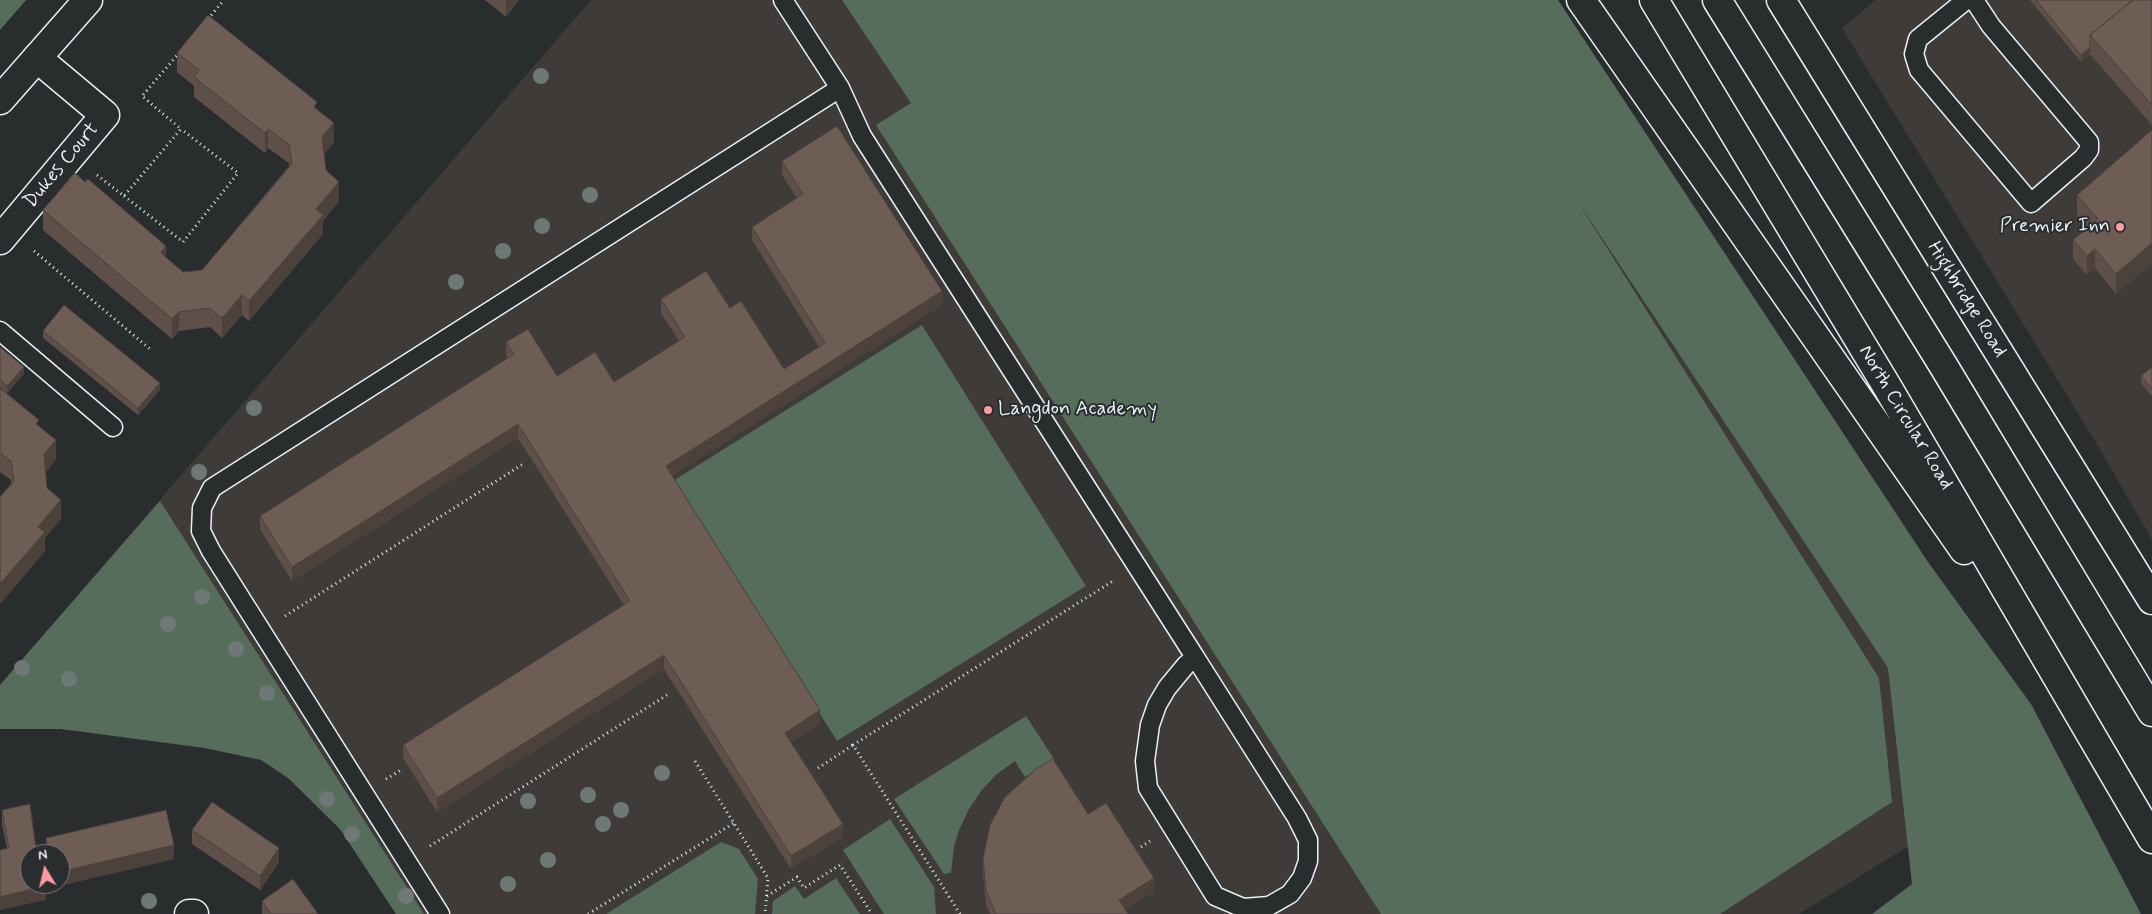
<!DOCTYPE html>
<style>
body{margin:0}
#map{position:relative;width:2152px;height:914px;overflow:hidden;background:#2a2d2e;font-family:Mynerve,sans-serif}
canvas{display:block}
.north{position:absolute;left:20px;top:844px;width:50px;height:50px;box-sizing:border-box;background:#2a2d2e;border:1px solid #767b7f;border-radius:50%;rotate:351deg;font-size:14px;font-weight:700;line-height:20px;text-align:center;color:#e8f1f8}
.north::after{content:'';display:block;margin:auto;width:18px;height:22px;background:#ff9aa2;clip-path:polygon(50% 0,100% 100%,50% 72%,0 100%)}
</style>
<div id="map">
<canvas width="2152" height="914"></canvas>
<div class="north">N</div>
</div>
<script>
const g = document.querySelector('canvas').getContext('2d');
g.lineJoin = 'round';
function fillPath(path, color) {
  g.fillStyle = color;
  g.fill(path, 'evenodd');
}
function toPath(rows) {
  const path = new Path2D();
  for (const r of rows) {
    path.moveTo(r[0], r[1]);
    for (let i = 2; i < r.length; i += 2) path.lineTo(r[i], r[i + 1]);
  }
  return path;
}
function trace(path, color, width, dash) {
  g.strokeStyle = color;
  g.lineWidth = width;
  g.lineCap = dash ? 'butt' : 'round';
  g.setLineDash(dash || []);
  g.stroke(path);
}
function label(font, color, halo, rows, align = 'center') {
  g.font = font + ' Mynerve,sans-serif';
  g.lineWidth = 4;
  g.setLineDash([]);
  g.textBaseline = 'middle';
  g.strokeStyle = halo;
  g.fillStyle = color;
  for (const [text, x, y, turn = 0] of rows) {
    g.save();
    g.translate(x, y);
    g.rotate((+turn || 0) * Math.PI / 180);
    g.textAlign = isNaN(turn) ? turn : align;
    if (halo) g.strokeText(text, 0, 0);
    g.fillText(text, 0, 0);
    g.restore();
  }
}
const built = toPath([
 [591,0,1469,0,1911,673,1928,834,1799,914,396,914,340,829,288,778,261,760,205,748,61,729,0,729,0,685],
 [1876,0,2152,0,2152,540,2098,446,1842,28]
]);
const green = toPath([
 [0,0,26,0,0,30],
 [842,0,1558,0,1928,562,2031,704,2141,914,1872,914,1912,884,1888,668,1576,199,1879,678,1892,802,1720,914,1381,914,876,125,911,103],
 [922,325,1086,586,837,741,673,481],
 [160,501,424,914,396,914,340,829,288,778,261,760,205,748,61,729,0,729,0,685],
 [1026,716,1054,759,1025,777,1015,761,997,774,981,791,969,809,959,830,954,847,951,873,944,874,894,799],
 [890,819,934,887,936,914,884,914,843,850],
 [721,842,739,849,758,879,755,914,606,914],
 [836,878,860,914,772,914,773,901,795,886,804,899]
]);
const path = toPath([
 [208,19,224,0],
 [97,175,124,196,181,129,142,96,180,52],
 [124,196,183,242,238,173,181,129],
 [34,251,150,349],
 [285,616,523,464],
 [695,761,768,878,765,914],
 [818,768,853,745],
 [386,779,401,770],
 [430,846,667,695],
 [1141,847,1150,841],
 [767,896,797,877,804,888,840,865,872,914],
 [588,914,734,823],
 [960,914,853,745,1113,581]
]);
const lane = toPath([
 [783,0,840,88,862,136,1195,657,1186,665,1167,688,1157,705,1150,725,1145,761,1148,788,1215,896,1243,908,1269,906,1290,894,1302,878,1308,861,1308,840,1297,818,1195,657],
 [1966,0,1918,39,1914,54,1919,70,2031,203,2083,158,2089,150,2089,142,1991,26,1974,0],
 [0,331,113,427],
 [440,914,211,551,201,531,202,508,212,488,840,88]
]);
const street = toPath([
 [0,240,105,115,37,58],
 [189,914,194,914]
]);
const secondary = toPath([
 [1781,0,2152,600]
]);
const primary = toPath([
 [0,100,88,0]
]);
const highway = toPath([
 [1581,0,1964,550],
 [1654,0,1888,388,2152,839],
 [1717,0,1943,365,2152,712]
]);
const trees = [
 [541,76],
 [590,195],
 [542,226],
 [503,251],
 [456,282],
 [254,408],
 [199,472],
 [202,597],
 [168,624],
 [236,649],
 [22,668],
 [69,679],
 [267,693],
 [662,773],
 [588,795],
 [327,799],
 [528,801],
 [621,810],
 [603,824],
 [352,834],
 [548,860],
 [508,884],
 [406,896],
 [149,901]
];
const wall = toPath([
 [485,0,519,0,506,17],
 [2030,0,2152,0,2152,125,2090,54,2081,62],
 [177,53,317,109,334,142,324,154,326,170,339,201,323,221,323,234,249,321,242,315,222,338,210,327,179,331,172,339,43,230,43,210,166,258,183,272,202,270,289,166,289,163,268,148,265,153,194,97,194,86,177,72],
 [2152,130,2152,263,2116,294,2095,268,2087,275,2073,259,2073,240,2088,227,2077,215,2077,195],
 [782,161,942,305,672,476,820,724,791,742,843,837,791,869,664,669,437,812,403,758,403,745,624,605,518,438,292,581,260,529,260,516,508,358,506,356,506,342,557,376,614,382,679,341,661,313,661,299,730,308,784,369,819,347,752,240,752,227,797,198,782,175],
 [43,331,160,390,138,415,43,338],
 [0,347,24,374,7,393,0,387],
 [2152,367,2152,396,2141,383,2141,376],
 [0,388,39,426,56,459,46,472,47,488,61,519,45,538,45,551,0,604,0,497,11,484,11,480,0,472],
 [2,810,35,842,46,900,7,849,2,824],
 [1088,814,1154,892,1125,909,1128,914,990,914,986,905,983,872,983,858],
 [192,830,279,862,260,890,192,844],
 [46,838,174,859,54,887,53,884,60,884,60,854,46,854],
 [262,901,318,914,262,914]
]);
const shadedWall = toPath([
 [506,0,519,0,506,17],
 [2090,47,2090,54,2081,62,2081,55],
 [334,123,334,142,322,156,322,137],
 [268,129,268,148,265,153,265,133],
 [339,182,339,201,323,221,323,234,249,321,249,301,316,209],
 [2152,243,2152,263,2116,294,2116,274],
 [166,246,166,266,161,253],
 [2095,249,2095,268,2087,275,2087,256],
 [942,291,942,305,666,480,666,466],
 [242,295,242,315,222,338,222,318],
 [179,312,179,331,172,339,172,319],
 [24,367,24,374,7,393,7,386],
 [160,383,160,390,138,415,138,408],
 [518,424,518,438,292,581,292,567],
 [56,440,56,459,44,474,44,454],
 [61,500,61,519,45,538,45,551,0,604,0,584,38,527],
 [664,655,664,669,437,812,437,798],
 [820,710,820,724,785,746,785,733],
 [843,824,843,837,791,869,791,856],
 [174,845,174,859,54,887,54,884,60,884,60,872],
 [279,848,279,862,260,890,260,876],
 [1154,878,1154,892,1119,913,1119,900],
 [46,886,46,900,0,910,0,897]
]);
const building = toPath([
 [2036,0,2133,0,2090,35,2090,47,2081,55,2036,0],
 [2133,0,2152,0,2152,105,2090,35,2133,0],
 [208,15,317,102,314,107,334,123,322,137,326,170,339,182,316,209,323,215,249,301,242,295,222,318,210,308,179,312,172,319,43,210,75,173,85,182,88,179,166,246,161,253,183,272,202,270,292,164,289,144,268,129,265,133,194,77,199,70,177,53,208,15],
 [837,126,942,291,666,466,820,710,785,733,843,824,791,856,664,655,437,798,403,745,630,601,518,424,292,567,260,516,514,354,506,342,528,329,557,376,595,352,614,382,685,337,661,299,706,271,730,308,741,301,784,369,825,343,752,227,803,194,782,161,837,126],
 [2152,130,2152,243,2116,274,2095,249,2087,256,2073,240,2098,219,2077,195,2152,130],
 [64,305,160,383,138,408,43,331,64,305],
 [0,347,24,367,7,386,0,380,0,347],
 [2152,367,2152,389,2141,376,2152,367],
 [0,388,39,420,36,424,56,440,44,454,47,488,61,500,38,527,45,532,0,584,0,497,14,481,11,461,0,453,0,388],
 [1053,759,1088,814,1106,803,1154,878,1119,900,1128,914,996,914,986,891,983,858,990,825,1005,797,1036,769,1053,759],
 [212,802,279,848,260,876,192,830,212,802],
 [30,804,35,842,38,854,30,854,30,884,45,884,46,886,0,897,0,850,9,848,2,810,30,804],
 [166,810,174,845,60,872,60,854,49,854,46,838,166,810],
 [293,879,318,914,271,914,262,901,293,879]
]);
const markers = [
 [2120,227,5,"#ff9aa2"],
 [988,410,5,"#ff9aa2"]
];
const streetNames = [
 ["Dukes Court",62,166,-50],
 ["Highbridge Road",1966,300,58],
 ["North Circular Road",1905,418,59]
];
const poiNames = [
 ["Premier Inn",2110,227],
 ["Langdon Academy",998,410,"left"]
];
fillPath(built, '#3e3b39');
fillPath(green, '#556d5a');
trace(lane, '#e8f1f8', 21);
trace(street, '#e8f1f8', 31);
trace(secondary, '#e8f1f8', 31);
trace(primary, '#e8f1f8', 31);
trace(highway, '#e8f1f8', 31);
trace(path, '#e8f1f8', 3, [1, 4]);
trace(lane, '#2a2d2e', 18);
trace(street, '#2a2d2e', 28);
trace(secondary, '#2a2d2e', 28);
trace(primary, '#2a2d2e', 28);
trace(highway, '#2a2d2e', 28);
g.fillStyle = '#6e7876';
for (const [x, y] of trees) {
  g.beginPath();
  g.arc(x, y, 8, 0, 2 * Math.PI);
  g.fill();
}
fillPath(wall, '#5e5048');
fillPath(shadedWall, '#4c413b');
fillPath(building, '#6d5d54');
trace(building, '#4c413b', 1);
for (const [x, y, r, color] of markers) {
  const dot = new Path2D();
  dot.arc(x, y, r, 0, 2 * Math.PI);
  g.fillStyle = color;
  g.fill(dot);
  trace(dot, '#2a2d2e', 2);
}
label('20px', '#e8f1f8', '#2a2d2e', streetNames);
label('20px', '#e8f1f8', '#2a2d2e', poiNames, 'right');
</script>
